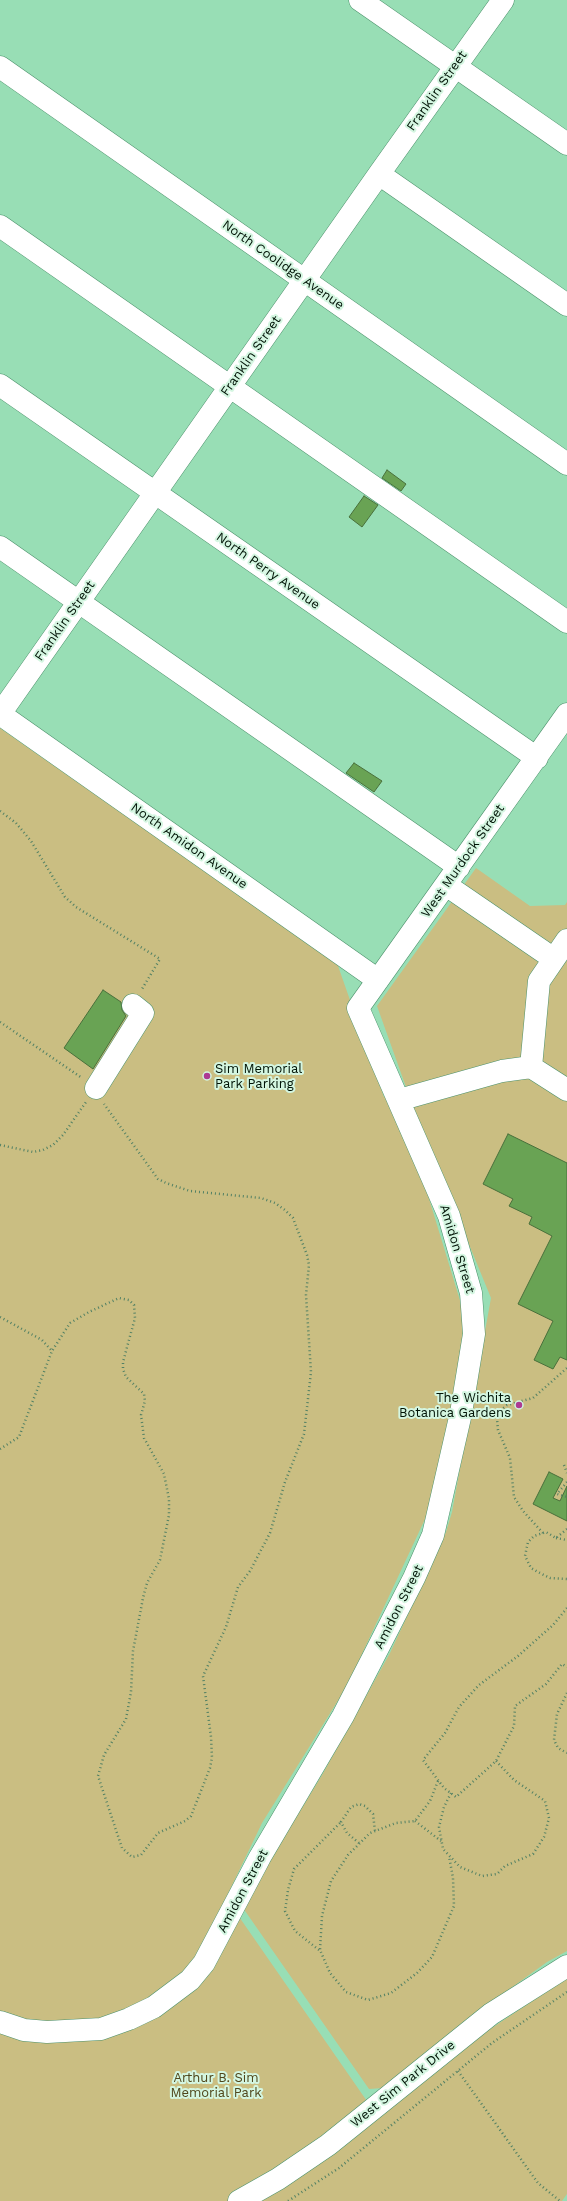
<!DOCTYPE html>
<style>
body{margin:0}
canvas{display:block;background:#98deb5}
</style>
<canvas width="567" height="2201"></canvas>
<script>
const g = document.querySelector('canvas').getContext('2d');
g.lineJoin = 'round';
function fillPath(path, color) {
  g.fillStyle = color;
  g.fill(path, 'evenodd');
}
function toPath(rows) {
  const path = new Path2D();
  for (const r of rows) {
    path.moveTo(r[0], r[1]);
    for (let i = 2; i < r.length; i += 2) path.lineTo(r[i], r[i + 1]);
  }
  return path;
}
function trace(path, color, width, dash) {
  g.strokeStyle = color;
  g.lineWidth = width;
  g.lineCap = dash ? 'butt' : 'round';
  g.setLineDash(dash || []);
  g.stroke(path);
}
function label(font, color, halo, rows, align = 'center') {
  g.font = font + ' "Work Sans",sans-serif';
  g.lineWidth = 4;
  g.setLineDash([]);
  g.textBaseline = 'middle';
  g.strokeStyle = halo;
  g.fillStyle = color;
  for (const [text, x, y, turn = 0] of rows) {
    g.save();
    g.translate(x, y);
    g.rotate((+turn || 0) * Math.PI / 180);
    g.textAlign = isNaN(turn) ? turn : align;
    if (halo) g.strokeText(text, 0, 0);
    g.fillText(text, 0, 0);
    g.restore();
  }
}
const green = toPath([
 [0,728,337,963,384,1097,399,1100,465,1317,449,1431,426,1517,347,1686,262,1823,226,1898,378,2117,454,2053,567,1978,567,2194,562,2201,0,2201],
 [476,868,530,906,565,905,567,902,567,1951,547,1962,471,2017,383,2088,369,2089,243,1908,259,1878,322,1775,390,1653,446,1532,452,1512,491,1298,416,1115,377,1006]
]);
const building = toPath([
 [387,470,406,484,401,491,382,478,387,470],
 [364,496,378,505,362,527,349,517,364,496],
 [354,763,382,781,374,792,346,773,354,763],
 [103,990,121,1002,122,1010,126,1016,93,1069,64,1048,103,990],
 [508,1134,567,1163,567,1360,560,1357,553,1369,534,1360,553,1321,518,1304,552,1236,529,1224,532,1217,509,1206,513,1199,483,1184,508,1134],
 [549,1472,563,1479,553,1498,560,1501,567,1486,567,1521,533,1504,549,1472]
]);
const path = toPath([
 [0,811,16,823,31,841,65,897,76,907,160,959,142,989],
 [0,1022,82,1078],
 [0,1145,33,1152,43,1150,53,1145,63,1135,86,1102],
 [0,1317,42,1340,52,1351,70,1323,89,1312,119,1298,129,1300,134,1305,135,1318,123,1362,123,1369,126,1377,144,1394,145,1401,141,1415,144,1438,164,1474,169,1499,169,1515,160,1560,147,1583,143,1598,133,1651,131,1692,126,1719,104,1755,98,1776,122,1848,132,1857,141,1855,158,1833,185,1821,191,1816,210,1768,212,1758,211,1737,203,1676,226,1627,238,1587,250,1571,270,1533,285,1482,304,1434,311,1372,306,1295,309,1265,307,1255,293,1218,285,1210,275,1203,261,1198,190,1191,166,1183,158,1179,104,1104],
 [0,1449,19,1437,52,1351],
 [564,1465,567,1473],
 [567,1482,557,1494,567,1497],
 [567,1529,556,1538,546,1532,534,1536,528,1542,525,1556,531,1568,538,1572,550,1578,567,1579],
 [543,1533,523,1511,514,1497,510,1458,498,1430,497,1419,500,1411,507,1405,533,1398,567,1368],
 [556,1538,567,1540],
 [567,1608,553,1625,518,1656,479,1685,459,1707,445,1733,423,1760,444,1788,456,1797,496,1761,514,1726,515,1706,546,1684,562,1664,567,1667],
 [567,1693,557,1714,554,1740,558,1748,567,1753],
 [438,1781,430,1801,415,1821,396,1823,370,1833,348,1855,331,1881,322,1916,320,1950,330,1973,346,1992,368,2000,391,1993,417,1973,432,1957,454,1906,453,1878,449,1856],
 [451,1793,444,1807,439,1827,443,1849,460,1867,482,1876,497,1874,505,1866,533,1854,544,1837,549,1818,545,1801,514,1780,496,1761],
 [415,1821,441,1841],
 [359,1843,347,1833,341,1822,351,1807,359,1804,365,1806,373,1814,375,1831],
 [319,1950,295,1931,285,1911,288,1890,294,1869,341,1822],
 [458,2071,538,2183,560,2201],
 [288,2201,339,2168,492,2043,567,1992]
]);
const minor = toPath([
 [360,0,567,144],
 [0,67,567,464],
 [379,174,567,305],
 [0,226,567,622],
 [0,385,537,758],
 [0,547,459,867],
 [446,885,554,959],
 [378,980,0,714,379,174,503,0],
 [531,1067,539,981,567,940],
 [96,1088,143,1013,133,1005],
 [399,1100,502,1071,531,1067,567,1090],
 [0,2022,24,2030,47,2032,101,2029,129,2019,154,2007,190,1980,204,1963,260,1857,343,1716,414,1578,433,1535,461,1413,474,1334,471,1293,449,1216,358,1008,567,714],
 [239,2201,278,2179,328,2145,491,2014,567,1966]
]);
const markers = [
 [207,1076,4,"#ad3a93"],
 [519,1405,4,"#ad3a93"]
];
const streetNames = [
 ["Franklin Street",437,91,-55],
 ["North Coolidge Avenue",283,265,35],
 ["Franklin Street",251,356,-55],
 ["North Perry Avenue",268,571,35],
 ["Franklin Street",65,621,-55],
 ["North Amidon Avenue",189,846,35],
 ["West Murdock Street",463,861,-55],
 ["Amidon Street",457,1249,73],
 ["Amidon Street",399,1607,-63],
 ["Amidon Street",243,1891,-62],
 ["West Sim Park Drive",403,2084,-39]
];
const poiNames = [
 ["Sim Memorial",215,1069],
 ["Park Parking",215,1084],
 ["The Wichita",511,1398,"right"],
 ["Botanica Gardens",511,1413,"right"]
];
const parkNames = [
 ["Arthur B. Sim",216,2078],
 ["Memorial Park",216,2093]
];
fillPath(green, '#cabe82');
fillPath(building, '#69a354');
trace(building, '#49703b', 1);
trace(minor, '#4c916b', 23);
trace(path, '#528064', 2.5, [1, 3]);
trace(minor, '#fff', 22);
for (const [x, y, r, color] of markers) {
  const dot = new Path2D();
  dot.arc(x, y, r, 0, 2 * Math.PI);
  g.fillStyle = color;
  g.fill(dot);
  trace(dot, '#d4f6e1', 1.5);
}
label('13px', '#001306', '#d4f6e1', streetNames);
label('13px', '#001306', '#d4f6e1', poiNames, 'left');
label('13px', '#4f461b', '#d4f6e1', parkNames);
</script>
